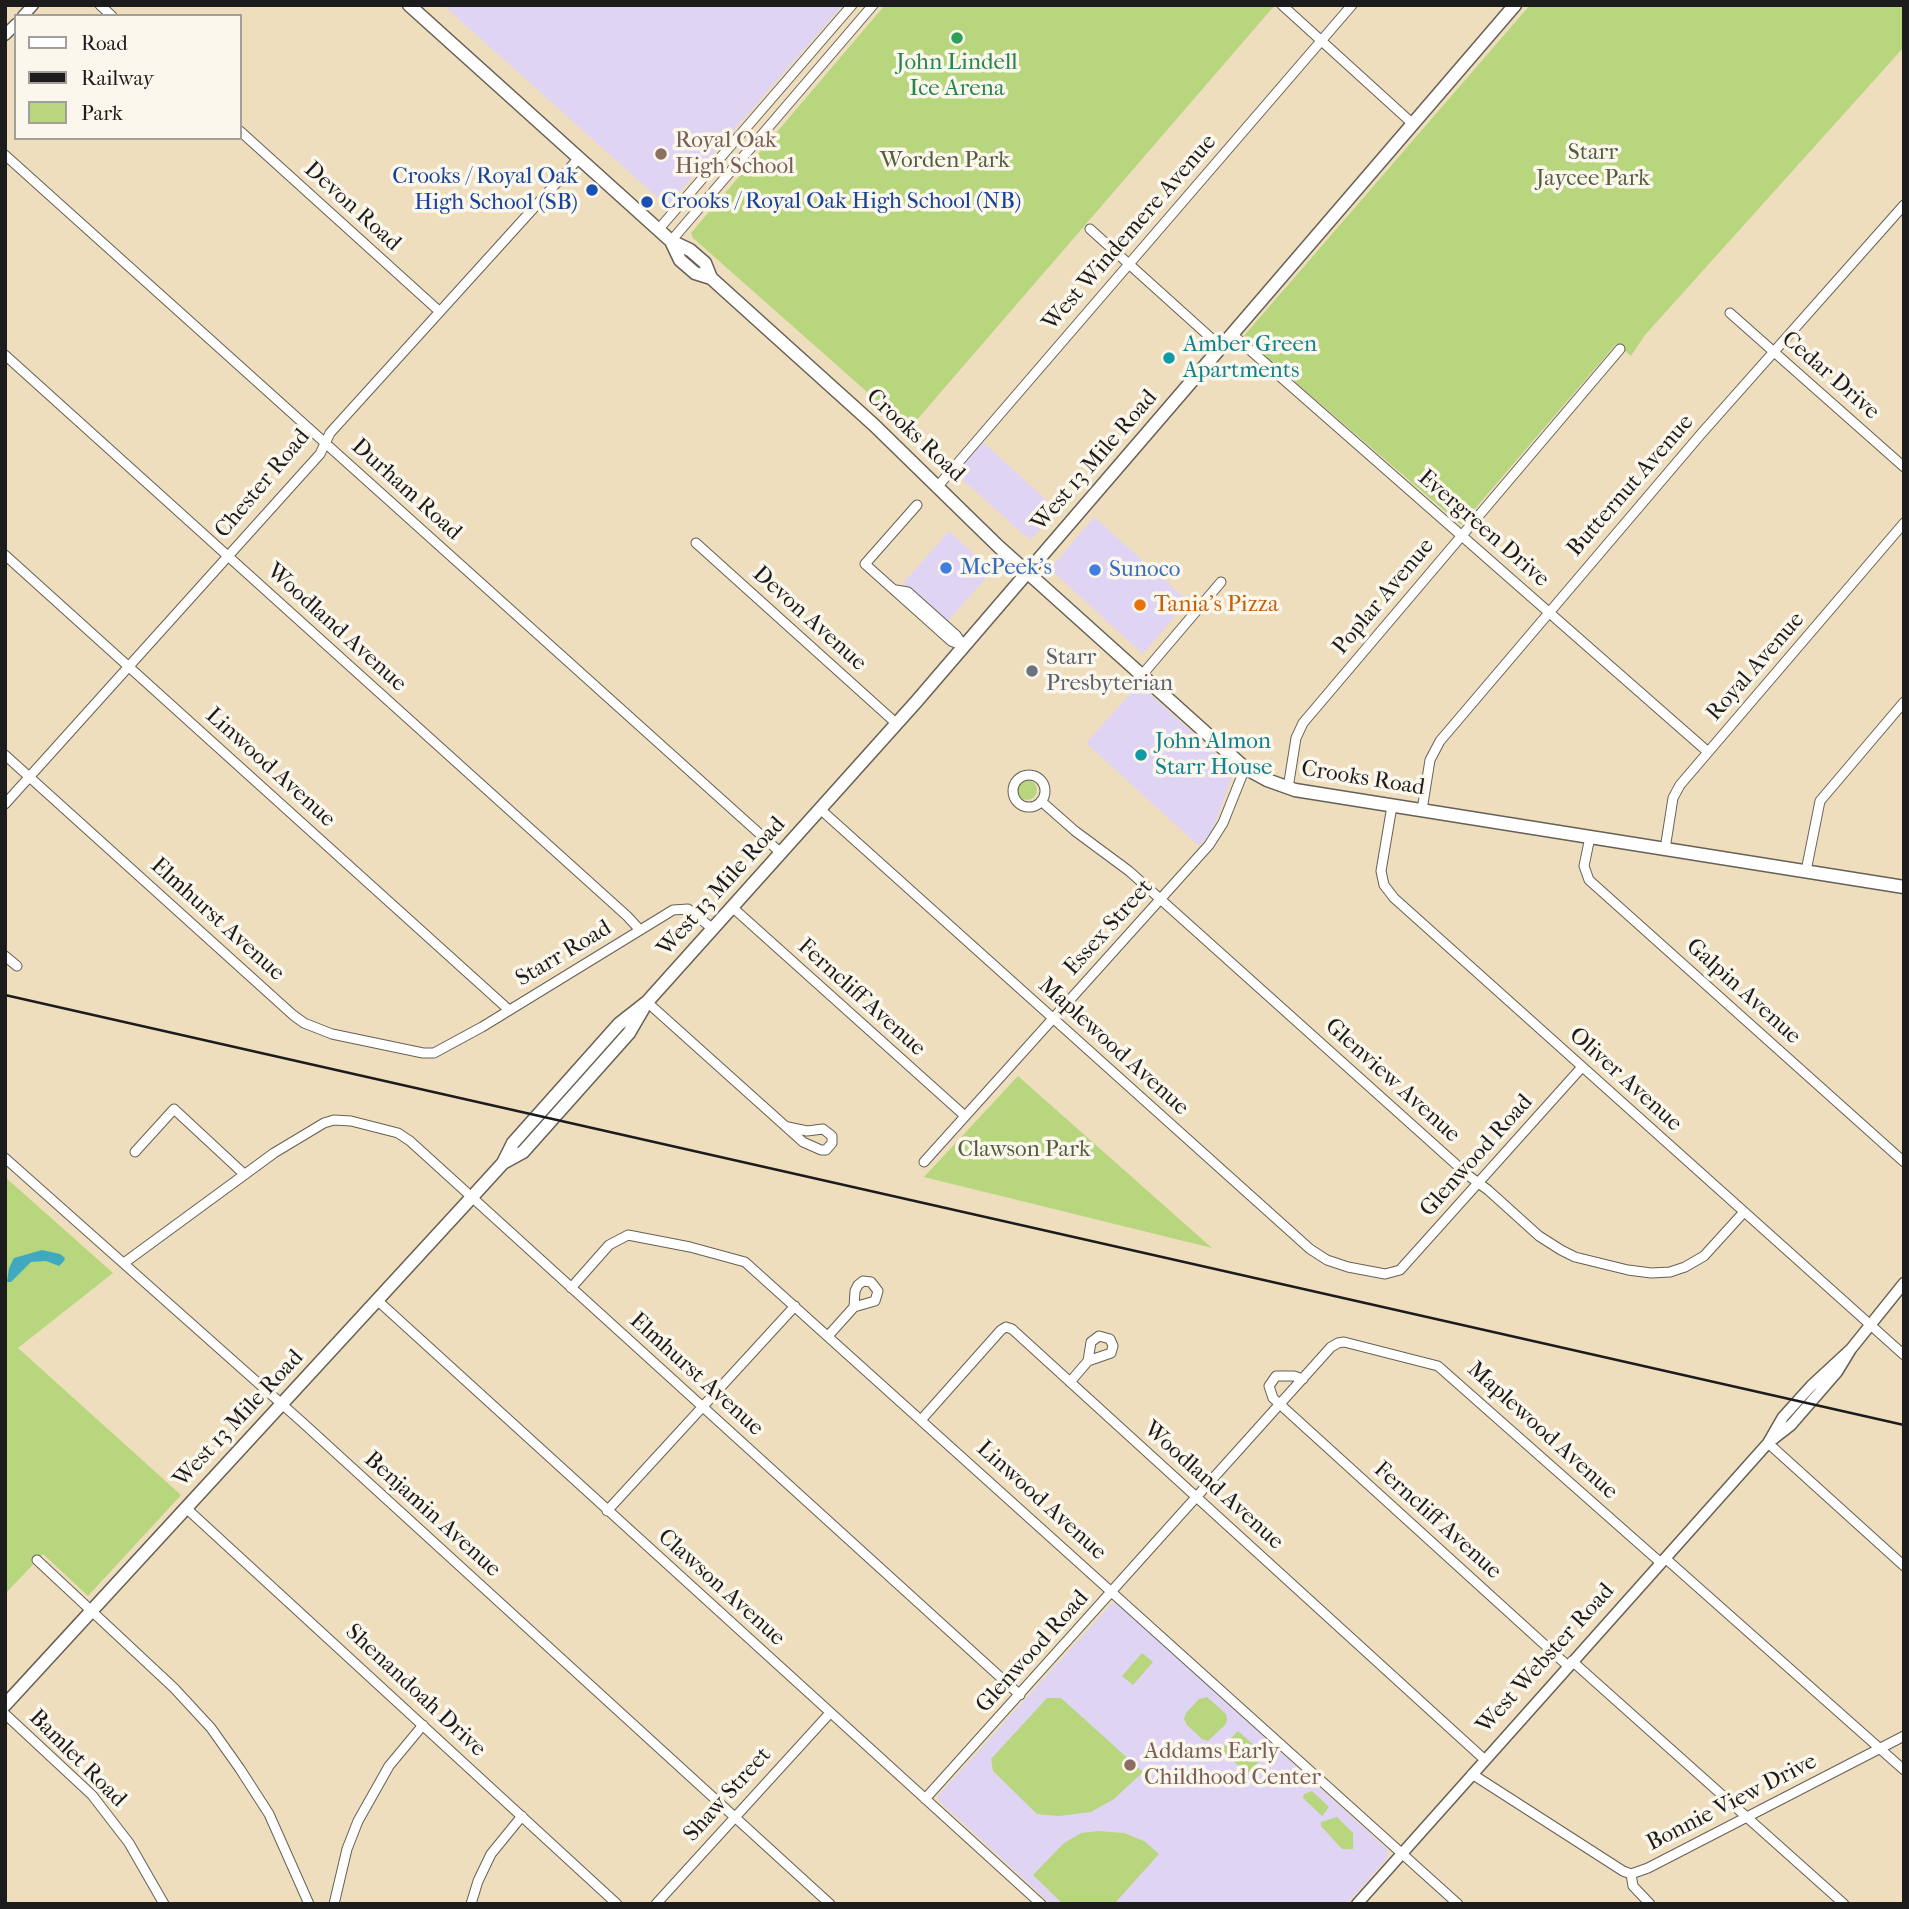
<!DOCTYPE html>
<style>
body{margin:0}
#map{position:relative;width:1909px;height:1909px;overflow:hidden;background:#eedebe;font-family:"IM FELL French Canon",serif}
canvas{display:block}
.frame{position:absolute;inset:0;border:7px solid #1c1c1c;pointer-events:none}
.legend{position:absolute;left:14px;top:14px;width:228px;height:126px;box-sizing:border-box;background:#fbf7ec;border:2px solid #a29f99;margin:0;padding:9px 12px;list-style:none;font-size:21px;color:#1c1c1c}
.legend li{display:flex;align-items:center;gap:14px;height:35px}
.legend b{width:35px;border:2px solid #a29f99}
</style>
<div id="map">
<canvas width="1909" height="1909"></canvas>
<div class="frame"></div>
<ul class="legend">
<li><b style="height:9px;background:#fff"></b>Road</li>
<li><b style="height:9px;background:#1c1c1c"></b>Railway</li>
<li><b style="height:19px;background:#b8d67d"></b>Park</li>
</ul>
</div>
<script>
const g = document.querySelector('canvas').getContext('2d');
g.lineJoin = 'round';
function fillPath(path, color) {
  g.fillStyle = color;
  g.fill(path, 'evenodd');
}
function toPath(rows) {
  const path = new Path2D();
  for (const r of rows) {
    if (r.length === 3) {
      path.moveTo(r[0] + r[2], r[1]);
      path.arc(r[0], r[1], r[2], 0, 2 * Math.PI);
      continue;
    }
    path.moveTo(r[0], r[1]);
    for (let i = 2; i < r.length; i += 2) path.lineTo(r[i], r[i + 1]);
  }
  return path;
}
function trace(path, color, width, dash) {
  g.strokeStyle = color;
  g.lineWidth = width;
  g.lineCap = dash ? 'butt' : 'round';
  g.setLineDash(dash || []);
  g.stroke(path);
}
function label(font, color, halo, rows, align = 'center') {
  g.font = font + ' "IM FELL French Canon",serif';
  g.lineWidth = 7;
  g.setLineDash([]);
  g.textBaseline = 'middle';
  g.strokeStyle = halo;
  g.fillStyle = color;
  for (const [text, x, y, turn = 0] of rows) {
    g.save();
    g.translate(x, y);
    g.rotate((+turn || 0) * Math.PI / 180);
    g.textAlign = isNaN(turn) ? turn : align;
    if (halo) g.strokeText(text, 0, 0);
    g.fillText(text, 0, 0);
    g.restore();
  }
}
const built = toPath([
 [443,5,843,5,667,206],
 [983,442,1057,510,1030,540,956,474],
 [1094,517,1188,601,1143,654,1050,569],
 [949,531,992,571,947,622,903,583],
 [1139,684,1234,771,1212,831,1199,846,1086,743],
 [1112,1603,1119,1605,1387,1849,1388,1857,1347,1904,1051,1904,938,1800,938,1796]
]);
const green = toPath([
 [885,5,1275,5,909,429,693,238,691,233],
 [1530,5,1904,5,1904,47,1645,335,1631,356,1616,344,1461,525,1243,337],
 [1027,790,10],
 [1018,1076,1212,1248,924,1177],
 [5,1177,113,1273,18,1348,181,1495,88,1596,43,1554,5,1594],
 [1142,1653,1153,1662,1133,1685,1122,1676],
 [1207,1697,1226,1714,1227,1719,1226,1724,1208,1741,1202,1739,1187,1725,1184,1719,1186,1713,1199,1699],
 [1047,1698,1061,1698,1143,1772,1114,1799,1091,1812,1059,1816,1037,1814,993,1771,991,1759],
 [1238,1731,1265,1755,1247,1774,1221,1749],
 [1312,1791,1329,1807,1322,1816,1303,1798,1304,1794],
 [1337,1817,1353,1833,1353,1849,1342,1849,1321,1826,1321,1822],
 [1098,1831,1124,1833,1144,1841,1159,1854,1114,1904,1063,1904,1033,1875,1064,1843,1081,1833]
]);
const water = toPath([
 [42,1250,60,1254,65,1258,64,1261,59,1266,46,1261,31,1262,11,1282,7,1282,9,1268,14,1258]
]);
const minor = toPath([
 [100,5,112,16],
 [1282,5,1413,124],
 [240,131,439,311],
 [5,155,781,853],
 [1090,229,1221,347],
 [658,230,852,5],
 [671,241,873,5],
 [1730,313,1904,467],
 [1233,335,1708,752],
 [5,355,627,916,640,930],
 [938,486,1352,5],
 [917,505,865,564,951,641,964,646],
 [696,543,897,724],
 [5,555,509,1010],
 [896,590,908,592,956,635,963,645],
 [1142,675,1221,582],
 [5,755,293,1015,304,1023,332,1034,423,1053,434,1053,482,1027,673,910,688,909,713,929],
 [1029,791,16],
 [1288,788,1296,738,1303,723,1620,349],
 [1041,801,1075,831,1129,871,1469,1176,1488,1190,1539,1236,1561,1250,1575,1257,1628,1270,1651,1273,1670,1272,1685,1267,1704,1256,1744,1212],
 [5,804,320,454,330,433,579,158],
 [1392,806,1381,871,1384,885,1394,898,1904,1355],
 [820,809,1310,1249,1327,1260,1348,1267,1385,1274,1400,1270,1582,1067],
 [1422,810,1430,760,1440,741,1701,434,1904,205],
 [1590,837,1584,866,1589,880,1904,1162],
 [1665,849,1673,798,1680,785,1904,523],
 [1806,871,1820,801,1904,702],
 [732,907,965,1116],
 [5,956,17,966],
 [647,1002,803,1142,821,1150,826,1150,832,1143,832,1136,823,1129,807,1131,788,1127],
 [135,1152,174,1109,244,1174],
 [5,1158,302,1422,830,1904],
 [924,1162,1209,845,1223,823,1245,768],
 [124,1263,274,1153,324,1123,334,1120,351,1121,398,1133,410,1141,1020,1695],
 [571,1288,609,1245,628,1235,690,1247,745,1262,1458,1904],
 [377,1300,1041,1904],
 [828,1336,854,1307,875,1301,878,1291,871,1282,863,1281,858,1285,855,1291,854,1307],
 [1303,1379,1294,1376,1276,1376,1269,1386,1273,1398,1568,1666],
 [1070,1382,1088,1361,1111,1353,1113,1346,1110,1339,1099,1336,1091,1342,1088,1361],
 [921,1420,1001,1330,1006,1327,1012,1329,1485,1760],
 [1768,1443,1904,1566],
 [186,1508,617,1904],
 [607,1511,795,1306],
 [1665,1558,1904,1770],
 [37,1560,174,1688,211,1728,240,1769,269,1814,309,1904],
 [1572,1661,1844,1904],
 [5,1714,92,1795,129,1843,164,1904],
 [1472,1774,1623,1871,1631,1874,1648,1868,1904,1736],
 [925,1799,1331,1347,1338,1343,1344,1342,1438,1366,1661,1563],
 [1631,1874,1633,1886,1650,1904],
 [334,1904,347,1849,358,1821,389,1766,423,1725],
 [471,1904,478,1881,491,1854,522,1816],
 [656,1904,830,1713]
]);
const tertiary = toPath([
 [23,16,33,5],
 [5,35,16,24],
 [1773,1439,1791,1425,1837,1372,1851,1349,1904,1283],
 [1357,1904,1768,1443,1783,1417,1811,1386,1851,1349]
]);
const secondary = toPath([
 [409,5,671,241,690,250,705,263,711,278,874,425,998,546,1245,768,1267,780,1295,790,1904,887],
 [671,241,680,260,695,273,711,278],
 [503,1163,513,1143,619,1024,647,1002,916,702,1515,5],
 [5,1705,472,1197,503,1163,523,1152,629,1033,643,1009]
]);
const rail = toPath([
 [5,995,1904,1425]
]);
const markers = [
 [957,38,7,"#2e9e5b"],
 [661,154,7,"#8d6e63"],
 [592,190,7,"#1a4fb4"],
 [647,202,7,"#1a4fb4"],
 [1169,358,7,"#0f9aa8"],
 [946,568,7,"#3f7fe0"],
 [1095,570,7,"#3f7fe0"],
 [1140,605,7,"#e8710a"],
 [1032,671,7,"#6b7280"],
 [1141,755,7,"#0f9aa8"],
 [1130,1765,7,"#8d6e63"]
];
const leisureNames = [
 ["John Lindell",957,63],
 ["Ice Arena",957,89]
];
const educationNames = [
 ["Royal Oak",675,141],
 ["High School",675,167],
 ["Addams Early",1144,1752],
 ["Childhood Center",1144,1778]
];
const parkNames = [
 ["Starr",1593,153],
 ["Jaycee Park",1593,179],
 ["Worden Park",945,161],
 ["Clawson Park",1024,1150]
];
const transitNames = [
 ["Crooks / Royal Oak",578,177],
 ["High School (SB)",578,203],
 ["Crooks / Royal Oak High School (NB)",661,202,"left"]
];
const streetNames = [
 ["Devon Road",352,207,42],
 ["West Windemere Avenue",1130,233,-49],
 ["Cedar Drive",1830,376,41],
 ["Crooks Road",915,436,43],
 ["West 13 Mile Road",1095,461,-49],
 ["Chester Road",263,484,-50],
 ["Butternut Avenue",1631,486,-49],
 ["Durham Road",406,490,42],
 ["Evergreen Drive",1483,529,41],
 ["Poplar Avenue",1384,597,-50],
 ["Devon Avenue",809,619,42],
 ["Woodland Avenue",336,628,42],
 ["Royal Avenue",1756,667,-49],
 ["Linwood Avenue",270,768,42],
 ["Crooks Road",1363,779,9],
 ["West 13 Mile Road",722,887,-48],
 ["Elmhurst Avenue",217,920,42],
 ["Essex Street",1109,928,-48],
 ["Starr Road",564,954,-31],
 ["Galpin Avenue",1743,992,42],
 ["Ferncliff Avenue",861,998,42],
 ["Maplewood Avenue",1113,1047,42],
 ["Oliver Avenue",1625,1080,42],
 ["Glenview Avenue",1392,1081,42],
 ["Glenwood Road",1477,1156,-48],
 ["Elmhurst Avenue",696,1375,42],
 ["West 13 Mile Road",239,1419,-47],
 ["Maplewood Avenue",1542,1431,42],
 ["Woodland Avenue",1213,1486,42],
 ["Linwood Avenue",1041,1501,42],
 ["Benjamin Avenue",432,1515,42],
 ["Ferncliff Avenue",1437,1521,42],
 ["Clawson Avenue",721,1588,42],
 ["Glenwood Road",1033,1652,-48],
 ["West Webster Road",1546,1659,-48],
 ["Shenandoah Drive",415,1691,43],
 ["Bamlet Road",77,1759,45],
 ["Shaw Street",728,1795,-48],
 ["Bonnie View Drive",1732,1803,-27]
];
const cultureNames = [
 ["Amber Green",1183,345],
 ["Apartments",1183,371],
 ["John Almon",1155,742],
 ["Starr House",1155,768]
];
const shopNames = [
 ["McPeek's",960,568],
 ["Sunoco",1109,570]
];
const foodNames = [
 ["Tania's Pizza",1154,605]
];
const worshipNames = [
 ["Starr",1046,658],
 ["Presbyterian",1046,684]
];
fillPath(built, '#e0d4f4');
fillPath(green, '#b8d67d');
fillPath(water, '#40a9bf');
trace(minor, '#666055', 11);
trace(tertiary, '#666055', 13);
trace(secondary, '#666055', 15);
trace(minor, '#fff', 9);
trace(tertiary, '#fff', 10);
trace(secondary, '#fff', 12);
trace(rail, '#1c1c1c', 2.5);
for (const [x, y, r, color] of markers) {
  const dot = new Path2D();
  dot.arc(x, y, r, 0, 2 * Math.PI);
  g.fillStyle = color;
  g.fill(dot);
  trace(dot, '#fbf7ec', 2.5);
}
label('23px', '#27864d', '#fbf7ec', leisureNames);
label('23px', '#785e54', '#fbf7ec', educationNames, 'left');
label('23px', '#535d3e', '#fbf7ec', parkNames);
label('23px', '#164399', '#fbf7ec', transitNames, 'right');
label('23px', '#1c1c1c', '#fbf7ec', streetNames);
label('23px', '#0d838f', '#fbf7ec', cultureNames, 'left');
label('23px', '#366cbe', '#fbf7ec', shopNames, 'left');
label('23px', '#c56008', '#fbf7ec', foodNames, 'left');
label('23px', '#5b616d', '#fbf7ec', worshipNames, 'left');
</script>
